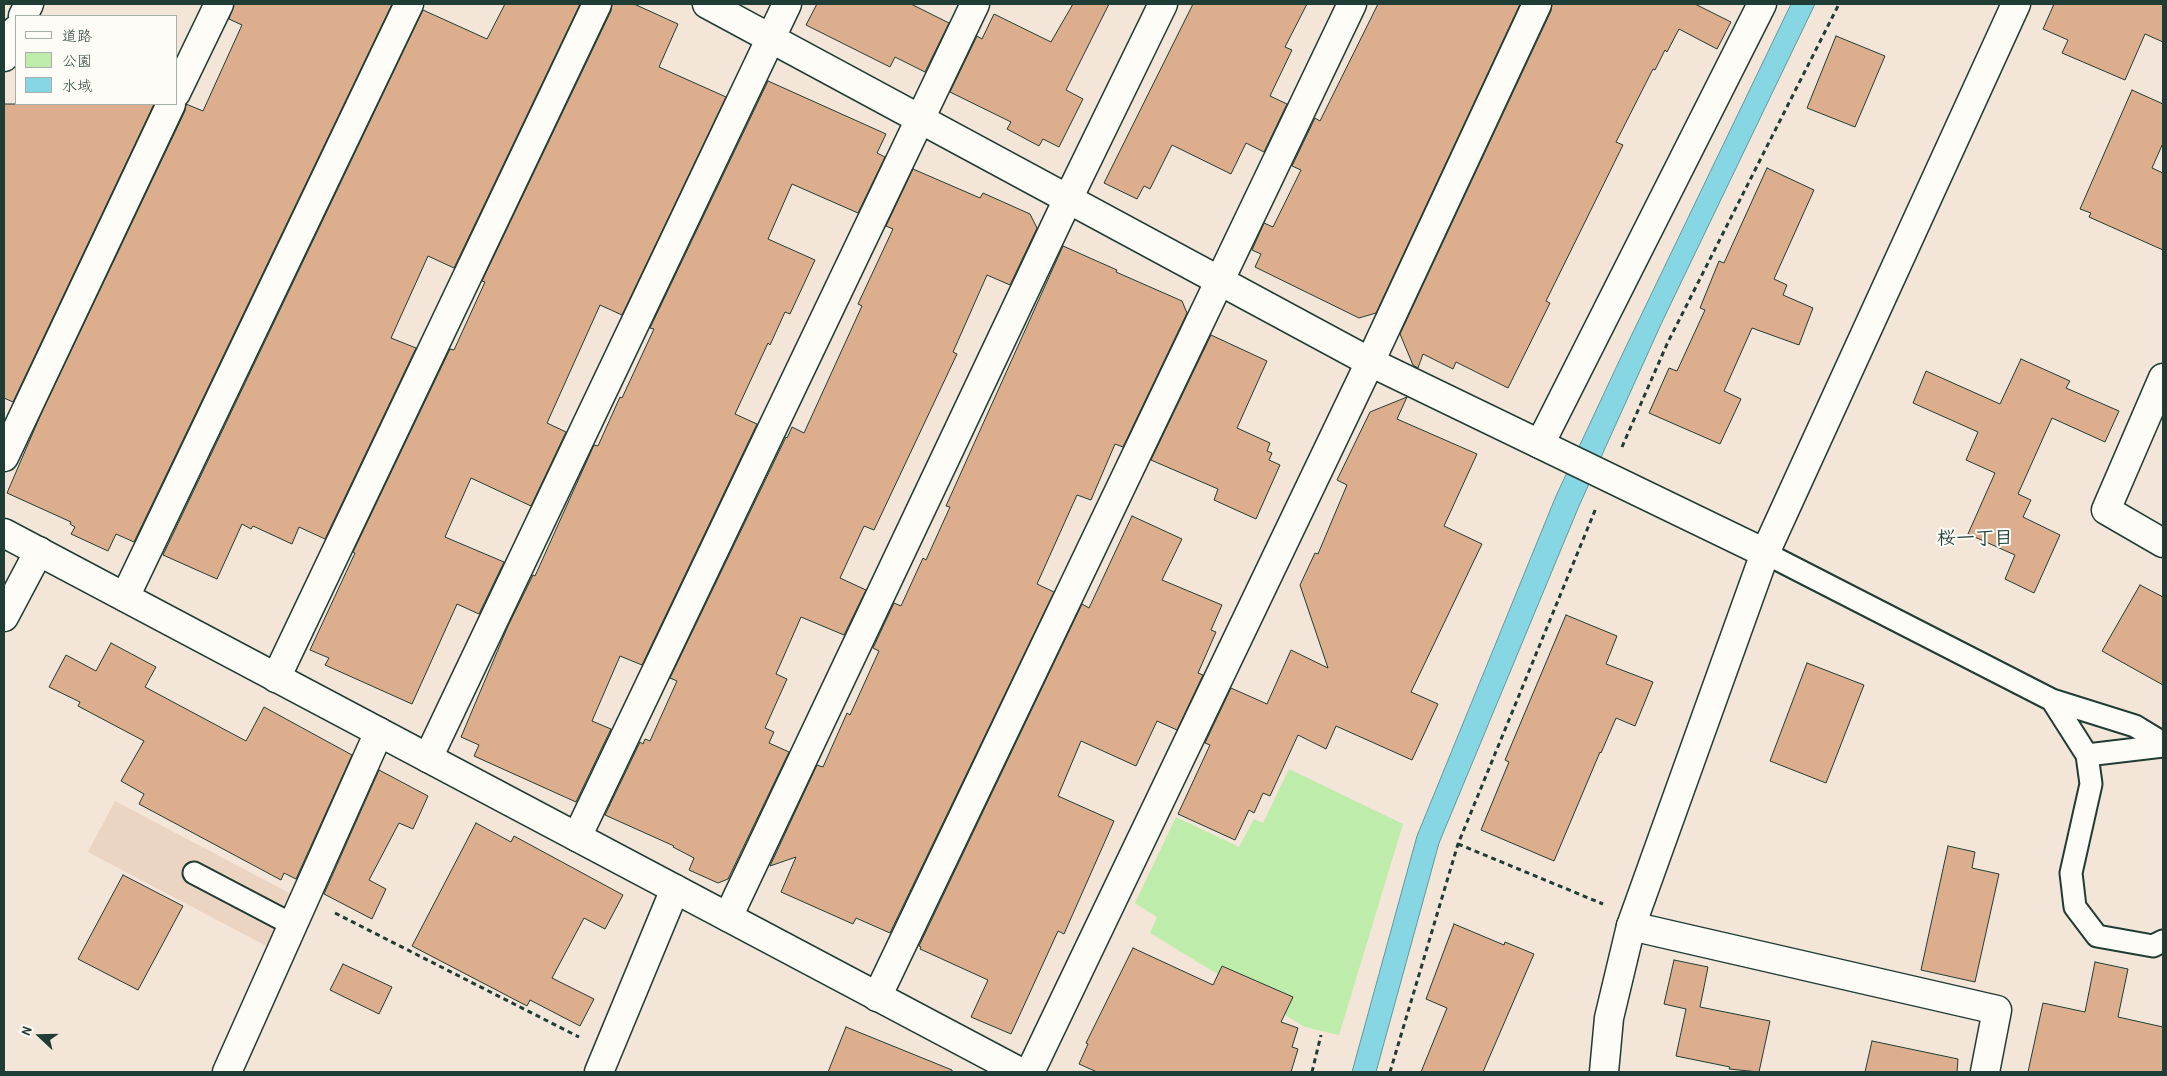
<!DOCTYPE html>
<meta charset="utf-8">
<style>
body{margin:0}
#map{position:relative;width:2167px;height:1076px;overflow:hidden;background:#f3e5d8;font-family:"Patrick Hand","Klee One",sans-serif}
canvas{display:block}
.frame{position:absolute;inset:0;border:5px solid #1f3d34;pointer-events:none}
.legend{position:absolute;left:15px;top:15px;width:162px;height:90px;box-sizing:border-box;background:#fdfcf7;border:1px solid #a4b0a9;margin:0;padding:6px 9px;list-style:none;font-size:15px;color:#1f3d34}
.legend li{display:flex;align-items:center;gap:10px;height:25px}
.legend b{width:25px;border:1px solid #a4b0a9}
.north{position:absolute;left:15px;top:1011px;width:50px;height:50px;-webkit-text-stroke:4px #fdfcf7;paint-order:stroke;rotate:291deg;font-size:14px;font-weight:700;line-height:20px;text-align:center;color:#1f3d34}
.north::after{content:'';display:block;margin:auto;width:18px;height:22px;background:#1f3d34;clip-path:polygon(50% 0,100% 100%,50% 72%,0 100%)}
</style>
<div id="map">
<canvas width="2167" height="1076"></canvas>
<div class="frame"></div>
<ul class="legend">
<li><b style="height:6px;background:#fdfcf7"></b>道路</li>
<li><b style="height:14px;background:#beecab"></b>公園</li>
<li><b style="height:14px;background:#87d6e4"></b>水域</li>
</ul>
<div class="north">N</div>
</div>
<script>
const g = document.querySelector('canvas').getContext('2d');
g.lineJoin = 'round';
function fillPath(path, color) {
  g.fillStyle = color;
  g.fill(path, 'evenodd');
}
function toPath(rows) {
  const path = new Path2D();
  for (const r of rows) {
    path.moveTo(r[0], r[1]);
    for (let i = 2; i < r.length; i += 2) path.lineTo(r[i], r[i + 1]);
  }
  return path;
}
function trace(path, color, width, dash) {
  g.strokeStyle = color;
  g.lineWidth = width;
  g.lineCap = dash ? 'butt' : 'round';
  g.setLineDash(dash || []);
  g.stroke(path);
}
function label(font, color, halo, rows, align = 'center') {
  g.font = font + ' "Patrick Hand","Klee One",sans-serif';
  g.lineWidth = 4;
  g.setLineDash([]);
  g.textBaseline = 'middle';
  g.strokeStyle = halo;
  g.fillStyle = color;
  for (const [text, x, y, turn = 0] of rows) {
    g.save();
    g.translate(x, y);
    g.rotate((+turn || 0) * Math.PI / 180);
    g.textAlign = isNaN(turn) ? turn : align;
    if (halo) g.strokeText(text, 0, 0);
    g.fillText(text, 0, 0);
    g.restore();
  }
}
const built = toPath([
 [115,801,295,896,272,949,88,852]
]);
const green = toPath([
 [1289,769,1403,824,1339,1035,1305,1027,1150,933,1157,917,1135,903,1176,817,1239,847,1254,819,1263,823]
]);
const water = toPath([
 [1791,4,1815,4,1662,322,1579,506,1439,843,1376,1072,1352,1072,1417,836,1556,496,1622,355,1791,4]
]);
const building = toPath([
 [234,4,392,4,134,542,116,534,108,551,71,534,75,527,70,524,71,522,7,493,41,414,185,111,186,104,203,111,242,25,229,19,234,4],
 [505,4,580,4,454,268,428,256,391,338,416,348,325,539,299,527,292,544,253,526,251,529,242,524,217,579,163,555,423,10,487,39,505,4],
 [612,4,634,4,678,24,659,67,726,97,622,315,600,305,547,423,566,432,531,506,471,478,445,537,504,562,479,614,457,604,412,704,325,665,329,658,310,650,355,553,353,552,450,349,454,350,485,282,482,281,611,11,612,4],
 [817,4,911,4,949,23,925,72,895,57,890,67,806,25,817,4],
 [1073,4,1109,4,1066,90,1083,99,1059,147,1043,139,1039,146,1007,129,1011,122,950,92,977,36,982,39,994,14,1051,42,1073,4],
 [1193,4,1307,4,1285,47,1292,50,1270,96,1287,104,1264,152,1246,143,1231,174,1172,145,1150,189,1144,186,1137,199,1104,183,1193,4],
 [1378,4,1520,4,1376,313,1359,318,1255,267,1261,254,1252,250,1264,223,1273,227,1301,170,1292,166,1315,118,1320,121,1378,4],
 [1552,4,1695,4,1731,22,1717,49,1679,29,1667,52,1665,50,1655,70,1653,69,1616,142,1623,145,1546,301,1550,303,1508,388,1456,362,1453,369,1423,354,1418,368,1413,365,1400,334,1551,11,1552,4],
 [2054,4,2163,4,2163,42,2145,34,2125,80,2062,53,2068,40,2043,29,2054,4],
 [1836,36,1885,56,1855,127,1807,108,1836,36],
 [768,81,886,134,877,153,885,157,858,213,792,184,768,239,815,260,790,314,785,312,770,345,768,343,735,414,757,424,642,665,620,656,592,721,611,729,576,802,474,756,479,745,461,737,508,626,533,575,535,576,594,445,598,446,620,397,622,398,654,329,650,328,768,81],
 [2132,90,2163,104,2163,143,2152,168,2163,173,2163,250,2089,217,2091,213,2080,209,2132,90],
 [4,104,154,104,13,402,4,398,4,104],
 [1767,168,1814,190,1774,279,1787,285,1783,295,1813,308,1799,345,1752,328,1724,391,1741,399,1720,444,1649,413,1669,368,1677,371,1705,310,1700,308,1719,261,1724,263,1767,168],
 [913,169,980,198,983,193,1030,214,1037,228,1010,285,987,275,953,352,957,354,874,530,864,526,840,578,866,590,844,635,801,617,776,674,787,679,765,728,774,732,769,743,789,752,728,879,718,883,689,870,694,858,673,847,674,846,605,815,640,742,643,744,645,739,650,741,677,681,670,678,786,437,787,438,792,427,804,433,862,306,858,304,893,229,886,226,913,169],
 [1063,246,1117,270,1116,272,1182,301,1187,313,1123,447,1115,444,1091,500,1077,495,1037,584,1054,592,890,933,856,918,853,924,781,892,796,857,770,866,817,765,823,767,847,713,850,715,879,651,873,648,894,603,901,606,923,558,926,560,950,507,946,506,1063,246],
 [1211,335,1267,361,1237,428,1270,443,1267,451,1272,453,1269,460,1280,465,1256,519,1214,500,1218,489,1151,460,1211,335],
 [2021,359,2070,381,2066,388,2119,411,2105,442,2052,418,2018,494,2031,500,2023,517,2060,535,2034,593,2005,579,2015,555,1968,534,1995,473,1966,460,1978,432,1913,403,1926,371,2000,404,2021,359],
 [1407,397,1397,419,1477,454,1444,526,1482,544,1411,692,1438,704,1412,760,1336,726,1326,749,1298,735,1270,796,1263,793,1254,813,1249,810,1235,840,1178,814,1210,745,1205,743,1231,688,1267,704,1291,650,1328,668,1300,585,1315,553,1318,554,1347,485,1337,480,1370,412,1407,397],
 [1132,516,1182,539,1162,580,1222,605,1211,630,1216,632,1198,673,1203,675,1177,730,1157,721,1136,766,1081,741,1058,796,1114,821,1064,934,1058,931,1011,1034,971,1017,988,980,920,949,921,947,919,946,1082,604,1089,608,1132,516],
 [2140,585,2163,597,2163,685,2102,651,2140,585],
 [1566,615,1617,636,1606,664,1653,682,1635,726,1616,718,1601,753,1600,752,1554,861,1481,830,1509,762,1505,760,1566,615],
 [111,643,156,667,145,687,246,741,264,707,352,755,296,879,284,873,281,880,139,804,144,794,121,781,144,741,78,706,80,702,49,687,66,655,96,671,111,643],
 [1807,663,1864,685,1826,783,1770,761,1807,663],
 [379,770,428,796,413,829,399,823,369,880,386,889,372,919,324,894,379,770],
 [476,823,511,842,514,836,623,895,605,929,584,918,552,978,594,999,580,1026,530,1000,527,1006,412,946,476,823],
 [1948,846,1975,852,1972,868,1999,874,1975,982,1921,970,1948,846],
 [123,875,183,906,138,990,78,959,123,875],
 [1454,924,1504,945,1505,942,1534,954,1483,1072,1421,1072,1447,1008,1426,999,1454,924],
 [1133,948,1213,985,1222,966,1293,997,1281,1022,1298,1028,1292,1047,1298,1049,1291,1072,1097,1072,1079,1064,1088,1044,1086,1043,1133,948],
 [1674,960,1708,967,1700,1007,1770,1021,1759,1072,1729,1069,1730,1067,1676,1056,1686,1009,1664,1004,1674,960],
 [2095,962,2128,969,2118,1017,2163,1027,2163,1072,2028,1072,2043,1003,2085,1012,2095,962],
 [343,964,392,987,379,1014,330,990,343,964],
 [846,1027,952,1070,952,1072,828,1072,846,1027],
 [1872,1041,1958,1059,1957,1072,1865,1072,1872,1041]
]);
const path = toPath([
 [1622,447,1667,344,1839,4],
 [1458,844,1603,904],
 [335,913,579,1037],
 [1312,1072,1321,1035],
 [1390,1072,1458,844,1596,508]
]);
const lane = toPath([
 [1765,553,2052,700,2135,726,2163,743],
 [2052,700,2087,755,2091,784,2071,873,2075,907,2097,936,2153,946,2163,941],
 [2087,755,2163,746],
 [194,873,293,925]
]);
const street = toPath([
 [23,16,29,4],
 [4,57,16,30],
 [176,93,219,4],
 [2163,378,2106,510,2163,543],
 [1540,444,1762,4],
 [4,457,171,104],
 [125,597,409,4],
 [4,617,39,551],
 [276,678,597,4],
 [428,758,787,4],
 [577,837,975,4],
 [728,917,1068,199,1163,4],
 [1631,926,1997,1010,1985,1072],
 [877,997,1352,4],
 [227,1072,379,732],
 [599,1072,675,889],
 [1030,1072,1370,362,1537,4]
]);
const secondary = toPath([
 [707,4,1370,362,1765,553],
 [4,533,1020,1072],
 [1604,1072,1609,1018,1631,926,1765,553,2016,4]
]);
const neighbourhoodNames = [
 ["桜一丁目",1975,539]
];
fillPath(built, '#ecd4c2');
fillPath(green, '#beecab');
fillPath(water, '#87d6e4');
trace(water, '#5d999e', 1);
fillPath(building, '#ddae8e');
trace(building, '#1f3d34', 1);
trace(lane, '#1f3d34', 25);
trace(street, '#1f3d34', 31);
trace(secondary, '#1f3d34', 31);
trace(path, '#1f3d34', 3, [5, 4]);
trace(lane, '#fdfcf7', 21);
trace(street, '#fdfcf7', 28);
trace(secondary, '#fdfcf7', 28);
label('bold 19px', '#1f3d34', '#fdfcf7', neighbourhoodNames);
</script>
